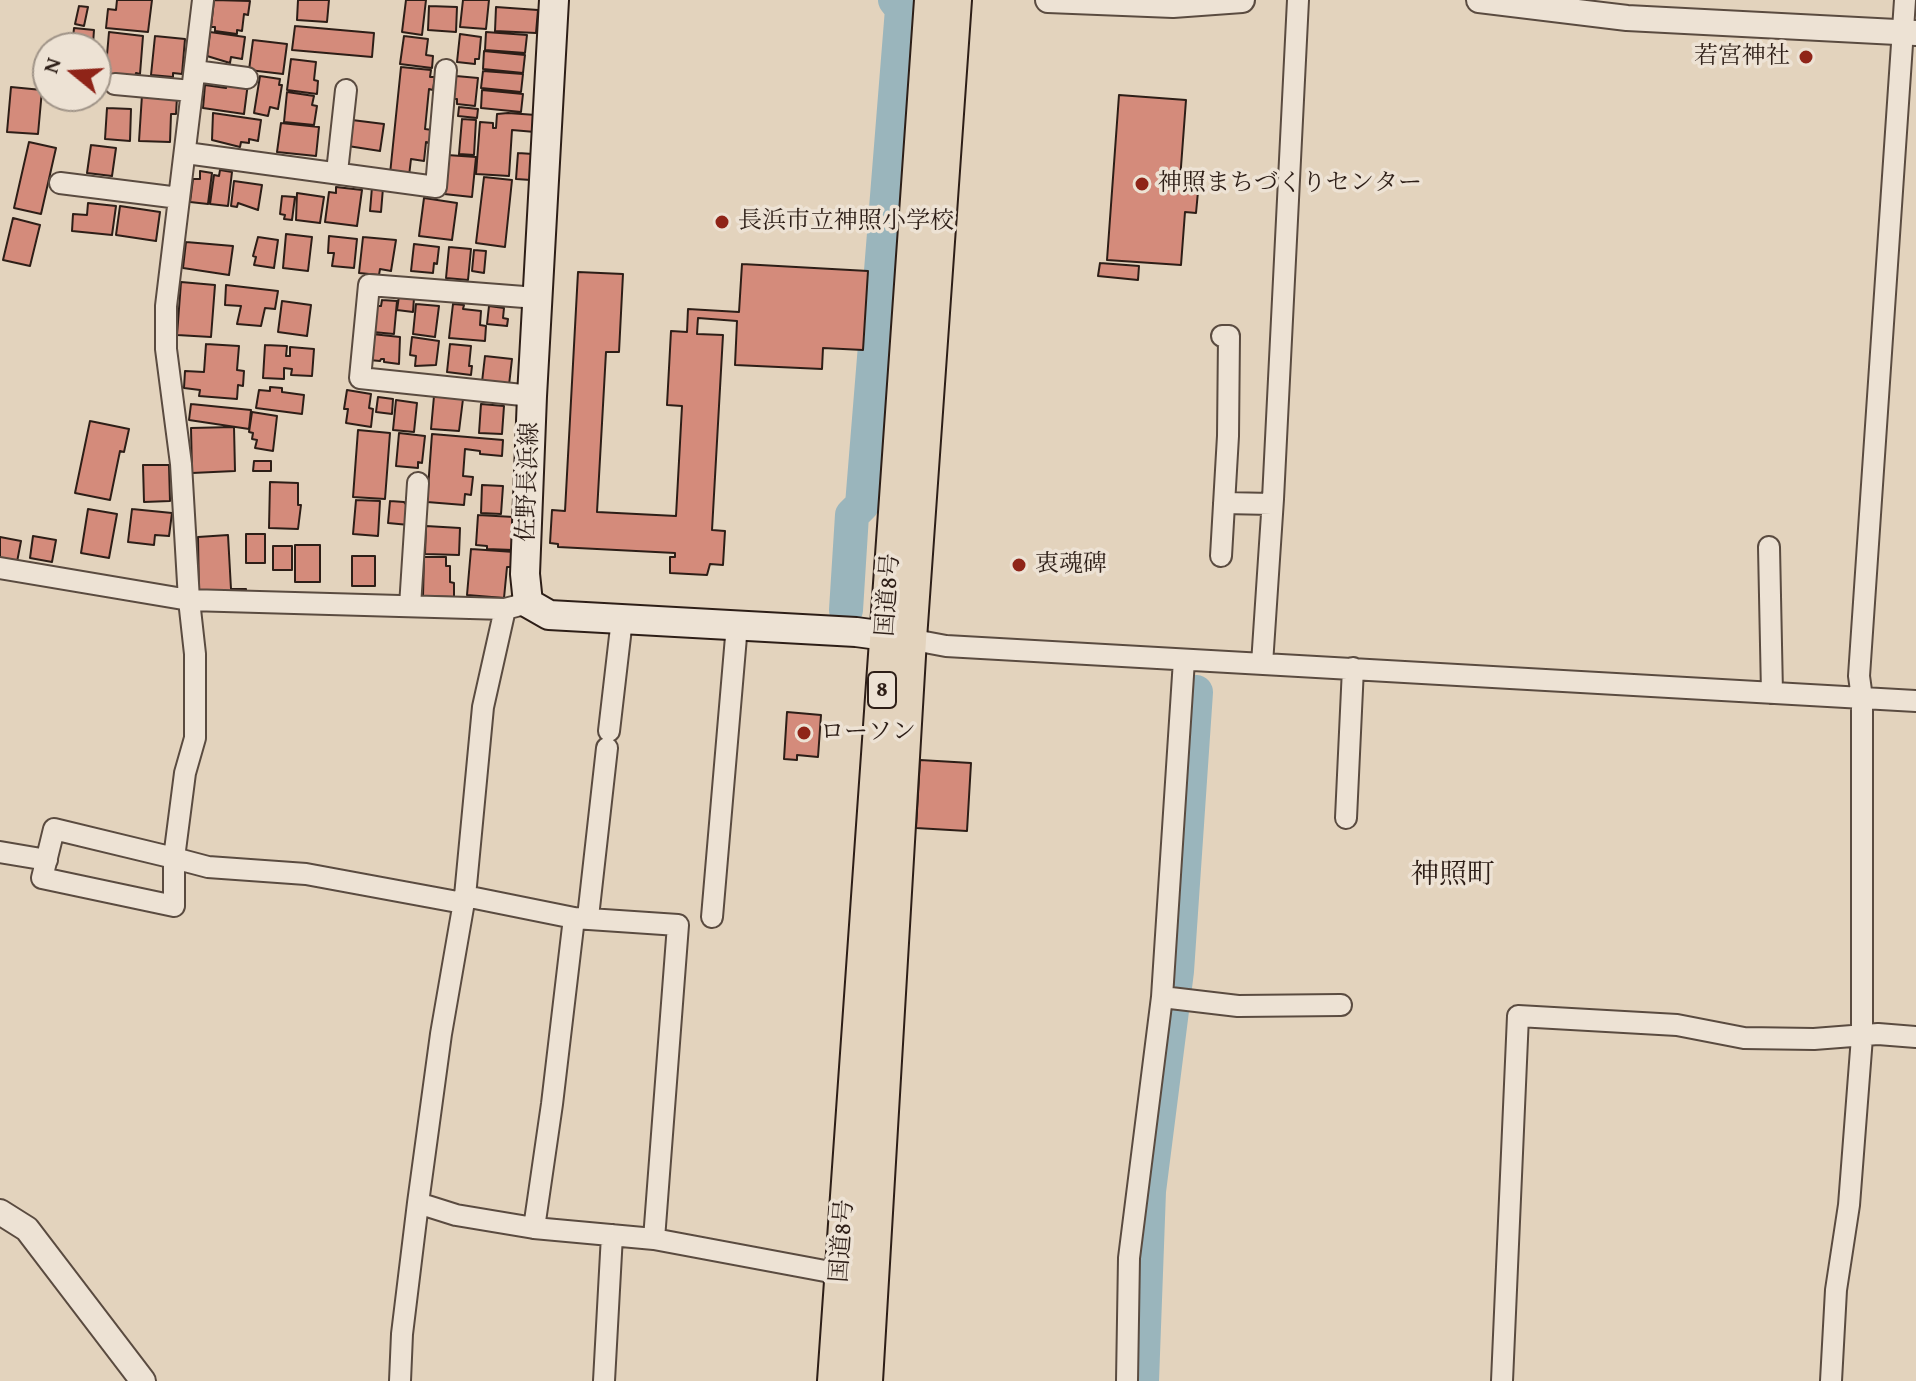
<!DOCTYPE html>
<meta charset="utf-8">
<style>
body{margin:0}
#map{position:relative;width:1916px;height:1381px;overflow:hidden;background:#e3d3bd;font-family:"Gentium Book Plus",serif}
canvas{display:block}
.north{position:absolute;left:32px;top:32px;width:80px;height:80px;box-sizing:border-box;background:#ede2d4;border:2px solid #a09488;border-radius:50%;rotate:288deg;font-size:22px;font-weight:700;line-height:32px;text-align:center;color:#2d1e17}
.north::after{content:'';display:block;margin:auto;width:28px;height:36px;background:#8f2418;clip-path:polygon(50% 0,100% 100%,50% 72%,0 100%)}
</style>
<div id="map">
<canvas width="1916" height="1381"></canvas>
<div class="north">N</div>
</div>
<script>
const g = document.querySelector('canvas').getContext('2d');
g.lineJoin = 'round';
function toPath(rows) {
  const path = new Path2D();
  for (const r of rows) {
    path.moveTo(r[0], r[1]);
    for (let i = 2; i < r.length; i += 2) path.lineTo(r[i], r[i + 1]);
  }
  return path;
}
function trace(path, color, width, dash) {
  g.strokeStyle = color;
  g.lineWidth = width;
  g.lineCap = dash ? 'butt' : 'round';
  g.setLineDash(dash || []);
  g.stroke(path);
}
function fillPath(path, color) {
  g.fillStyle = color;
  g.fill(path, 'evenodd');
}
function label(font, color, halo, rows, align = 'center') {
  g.font = font + ' "Gentium Book Plus","Noto Serif JP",serif';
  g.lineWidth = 7;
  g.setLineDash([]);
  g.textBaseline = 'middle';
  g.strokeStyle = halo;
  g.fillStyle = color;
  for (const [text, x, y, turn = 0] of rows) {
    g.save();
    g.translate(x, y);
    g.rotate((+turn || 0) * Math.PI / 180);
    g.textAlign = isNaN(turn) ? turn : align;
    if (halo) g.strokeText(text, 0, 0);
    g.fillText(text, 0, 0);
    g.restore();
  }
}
const river = toPath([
 [846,610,852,515,862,505,877,321,902,9,895,0],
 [1142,1381,1149,1191,1177,971,1196,692]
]);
const building = toPath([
 [117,0,152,0,148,32,106,28,108,9,116,10,117,0],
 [214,0,250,1,248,15,244,14,242,31,237,30,237,34,215,31,215,27,211,27,214,0],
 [298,0,329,0,327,22,297,20,298,0],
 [406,0,426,0,422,35,402,32,406,0],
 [463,0,489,0,486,29,460,27,463,0],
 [79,6,88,7,84,26,75,24,79,6],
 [429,6,457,7,456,32,428,30,429,6],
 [496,7,538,10,536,33,495,31,496,7],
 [295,26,374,33,372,57,292,50,295,26],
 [74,28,94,30,93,44,98,45,97,68,96,48,72,48,74,28],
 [109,32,143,36,140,74,136,73,135,78,127,81,105,78,109,32],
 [210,32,245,37,242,59,231,57,230,63,207,56,210,32],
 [486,32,527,35,525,53,485,50,486,32],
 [460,34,481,37,479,59,475,59,475,64,457,62,460,34],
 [155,36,185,39,182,74,173,73,173,77,151,75,155,36],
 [404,36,428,39,426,55,433,56,432,68,400,64,404,36],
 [253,40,287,44,283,74,249,70,253,40],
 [484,51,525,55,523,73,483,69,484,51],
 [291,59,316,62,314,80,318,81,317,94,287,90,291,59],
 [401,67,431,70,430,77,435,77,433,90,429,89,425,129,432,130,430,143,426,142,424,161,411,159,409,176,390,174,401,67],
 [483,71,523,74,521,92,481,88,483,71],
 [260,76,280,79,279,85,282,85,278,109,270,107,268,116,254,113,260,76],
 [456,76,478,78,475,106,457,104,457,99,453,99,456,76],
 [227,79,248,83,244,114,203,108,205,85,226,88,227,79],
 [11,87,42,90,38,134,7,132,11,87],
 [482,90,523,94,521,112,481,108,482,90],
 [287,92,314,96,312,105,317,106,314,125,284,122,287,92],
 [142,95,177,97,176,114,171,114,170,142,139,141,142,95],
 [1119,95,1186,100,1180,180,1199,181,1196,213,1185,212,1181,265,1107,260,1119,95],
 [459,107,478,109,477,118,458,116,459,107],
 [107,108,131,109,130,141,105,139,107,108],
 [213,113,261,120,258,141,249,139,249,143,241,142,240,147,212,140,213,113],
 [508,113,536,115,535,132,512,130,509,176,476,174,480,122,493,123,493,128,496,128,497,114,508,113],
 [462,119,476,120,474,155,459,154,462,119],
 [352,120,384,124,380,151,348,146,352,120],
 [281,123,319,127,316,156,277,152,281,123],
 [29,142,56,148,41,214,14,208,29,142],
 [91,145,116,148,112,176,87,173,91,145],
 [518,153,533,154,531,180,516,179,518,153],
 [447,155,476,157,472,197,444,194,447,155],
 [220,170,232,172,228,206,210,204,214,175,219,176,220,170],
 [200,171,212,173,208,204,190,202,193,179,200,179,200,171],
 [484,177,512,180,505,247,476,243,484,177],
 [234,181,262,185,258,210,238,203,237,207,231,206,234,181],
 [336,187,362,190,357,226,325,222,329,192,336,193,336,187],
 [372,187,383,188,381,212,370,211,372,187],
 [297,193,324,197,320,223,296,220,297,193],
 [282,196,295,197,292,220,284,219,285,215,280,214,282,196],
 [424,198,457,203,452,240,419,236,424,198],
 [88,203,116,206,112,235,72,231,73,214,87,215,88,203],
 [120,206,160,212,156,241,116,235,120,206],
 [13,218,40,225,30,266,3,260,13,218],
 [286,234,312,237,308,271,283,268,286,234],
 [329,236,357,239,354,268,332,266,334,253,328,253,329,236],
 [258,237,278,240,274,268,254,265,256,257,253,256,258,237],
 [363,237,396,240,391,271,380,269,379,275,359,273,363,237],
 [186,242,233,246,229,275,183,268,186,242],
 [414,244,439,247,437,264,434,263,433,273,411,271,414,244],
 [449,247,471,249,468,280,446,278,449,247],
 [474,250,486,251,484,273,472,271,474,250],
 [1100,263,1139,266,1138,280,1098,276,1100,263],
 [742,264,868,271,863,350,823,348,822,369,735,365,737,321,698,318,697,334,723,335,712,530,725,531,723,565,710,564,707,575,670,573,670,557,675,557,675,553,558,547,558,544,550,543,552,510,565,511,578,272,623,274,619,352,606,352,597,512,676,516,682,406,667,405,671,331,687,332,688,309,739,312,742,264],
 [181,282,215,285,211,337,177,335,181,282],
 [226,285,278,291,275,309,265,308,261,326,237,324,241,306,225,305,226,285],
 [399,296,414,298,413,312,397,310,399,296],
 [382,300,397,301,394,334,373,332,376,306,381,306,382,300],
 [282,301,311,305,307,336,278,332,282,301],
 [416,304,439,306,435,337,413,334,416,304],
 [453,304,464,305,463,309,481,311,480,325,486,326,485,341,449,338,453,304],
 [489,306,504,308,503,318,508,319,507,326,487,324,489,306],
 [372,334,400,337,399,364,384,362,384,359,381,359,380,361,369,360,372,334],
 [412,337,439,341,436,365,415,366,416,356,410,355,412,337],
 [206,344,239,346,237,370,244,371,243,386,238,385,237,399,199,396,200,390,184,388,185,371,204,372,206,344],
 [450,344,471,346,469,366,472,366,471,375,447,372,450,344],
 [265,345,287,346,286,356,290,356,290,347,314,349,312,376,291,375,292,369,284,368,284,379,263,378,265,345],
 [485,356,512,359,509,385,482,382,485,356],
 [270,387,282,388,282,392,304,395,302,414,256,408,259,390,270,391,270,387],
 [347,390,371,394,369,408,373,409,371,427,346,423,348,409,344,409,347,390],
 [434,396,463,399,459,431,431,429,434,396],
 [378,397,393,399,392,414,376,412,378,397],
 [396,400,417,403,414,432,393,430,396,400],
 [191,404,251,410,249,429,189,420,191,404],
 [481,404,504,406,502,434,479,433,481,404],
 [252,412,277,416,273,451,255,448,257,440,252,439,253,433,249,432,252,412],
 [90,421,129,429,124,452,120,451,110,500,75,493,90,421],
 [234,427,235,471,192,473,191,428,234,427],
 [358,430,390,433,385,499,353,497,358,430],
 [399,433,425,436,422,463,418,462,418,468,396,466,399,433],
 [432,434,503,440,502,456,480,454,480,451,465,449,463,476,473,477,471,495,465,494,464,505,427,502,432,434],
 [254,461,271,461,271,471,253,471,254,461],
 [143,465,169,465,170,501,144,502,143,465],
 [270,482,298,483,298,505,301,505,298,529,269,528,270,482],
 [482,485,503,486,501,514,481,513,482,485],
 [356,500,380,501,378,536,353,534,356,500],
 [390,501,404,502,410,509,409,525,388,523,390,501],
 [88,509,117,514,109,558,81,553,88,509],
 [132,509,172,513,169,536,155,535,154,545,128,542,132,509],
 [478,515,514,517,513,550,487,549,487,546,476,545,478,515],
 [426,526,460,528,459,555,425,554,426,526],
 [246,534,265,534,265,563,246,563,246,534],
 [228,535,231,589,246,589,246,596,199,598,198,537,228,535],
 [33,536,56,540,52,562,30,558,33,536],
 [0,537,21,541,17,562,0,559,0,537],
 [295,545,320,545,320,582,295,582,295,545],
 [273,546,292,546,292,570,273,570,273,546],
 [471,549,514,552,512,567,507,567,504,598,467,595,471,549],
 [352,556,375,556,375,586,352,586,352,556],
 [424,557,446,557,446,566,450,566,450,582,454,583,454,597,423,596,424,557],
 [787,712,821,715,818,757,797,755,797,760,784,759,787,712],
 [920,760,971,763,967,831,916,828,920,760]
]);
const minor = toPath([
 [195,71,247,78],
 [115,84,192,91],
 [186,153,436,187,446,70],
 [337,172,346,90],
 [60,183,179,198],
 [532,396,360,378,369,285,537,298],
 [1224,503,1272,504],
 [1769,547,1772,693],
 [1221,556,1228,436,1229,336,1222,336],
 [0,568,189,600,181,464,166,349,166,306,203,0],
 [410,606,418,483],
 [898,637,946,646,1916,701],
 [1184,660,1162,997,1238,1006,1341,1005],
 [1262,664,1273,499,1298,0],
 [609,731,622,619],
 [1346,818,1353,668],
 [0,852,47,860],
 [463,903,306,874,208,867,174,858,54,829,42,878,174,906,174,858,185,773,195,738,195,654,189,600,505,609,528,603],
 [588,917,607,748],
 [712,917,737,625],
 [418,1203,456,1215,534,1228,654,1239,678,925,574,918,465,896],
 [534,1228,552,1104,574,918],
 [654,1239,841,1274],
 [400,1381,402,1334,418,1203,441,1034,465,896,483,707,505,609],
 [604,1381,612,1235],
 [1127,1381,1129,1258,1162,997],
 [1502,1381,1518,1016,1677,1025,1744,1038,1814,1039,1878,1034,1916,1037],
 [1831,1381,1836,1290,1849,1205,1862,1037,1862,698,1859,676,1905,0]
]);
const tertiary = toPath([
 [1048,0,1173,5,1242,0],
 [1479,0,1627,18,1916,33],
 [0,1212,27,1229,143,1381]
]);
const secondary = toPath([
 [554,0,532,396,525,574,528,603,549,615,856,632,886,636]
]);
const trunk = toPath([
 [834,1381,931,0],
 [866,1381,910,639,955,0]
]);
const markers = [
 [1806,57,8,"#8f2418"],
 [1142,184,8,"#8f2418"],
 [722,222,8,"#8f2418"],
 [1019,565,8,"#8f2418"],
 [804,733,8,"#8f2418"]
];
const shields = [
 [882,690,28]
];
const shieldNames = [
 ["8",882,690]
];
const poiNames = [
 ["若宮神社",1790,57,"right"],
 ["神照まちづくりセンター",1158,184],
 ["長浜市立神照小学校",738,222],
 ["衷魂碑",1035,565],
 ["ローソン",820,733]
];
const streetNames = [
 ["佐野長浜線",529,482,-88],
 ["国道8号",889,595,-86],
 ["国道8号",843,1241,-86]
];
const quarterNames = [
 ["神照町",1453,876]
];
trace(river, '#9ab5bc', 34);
fillPath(building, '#d48b7b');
trace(building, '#2d1e17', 2);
trace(minor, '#5a4b40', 24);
trace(tertiary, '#5a4b40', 28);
trace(secondary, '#2d1e17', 32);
trace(trunk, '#2d1e17', 36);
trace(minor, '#ede2d4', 20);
trace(tertiary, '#ede2d4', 24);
trace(secondary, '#ede2d4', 28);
trace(trunk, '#e3d3bd', 32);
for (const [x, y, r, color] of markers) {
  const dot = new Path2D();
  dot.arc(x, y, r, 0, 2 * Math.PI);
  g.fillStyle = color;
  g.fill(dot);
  trace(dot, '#ede2d4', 3);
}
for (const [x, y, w] of shields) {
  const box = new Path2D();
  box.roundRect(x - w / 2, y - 18, w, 36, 6);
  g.fillStyle = '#ede2d4';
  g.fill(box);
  trace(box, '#2d1e17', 2);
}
label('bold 22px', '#2d1e17', null, shieldNames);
label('24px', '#2d1e17', '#ede2d4', poiNames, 'left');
label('24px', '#2d1e17', '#ede2d4', streetNames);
label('28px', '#2d1e17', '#ede2d4', quarterNames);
</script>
